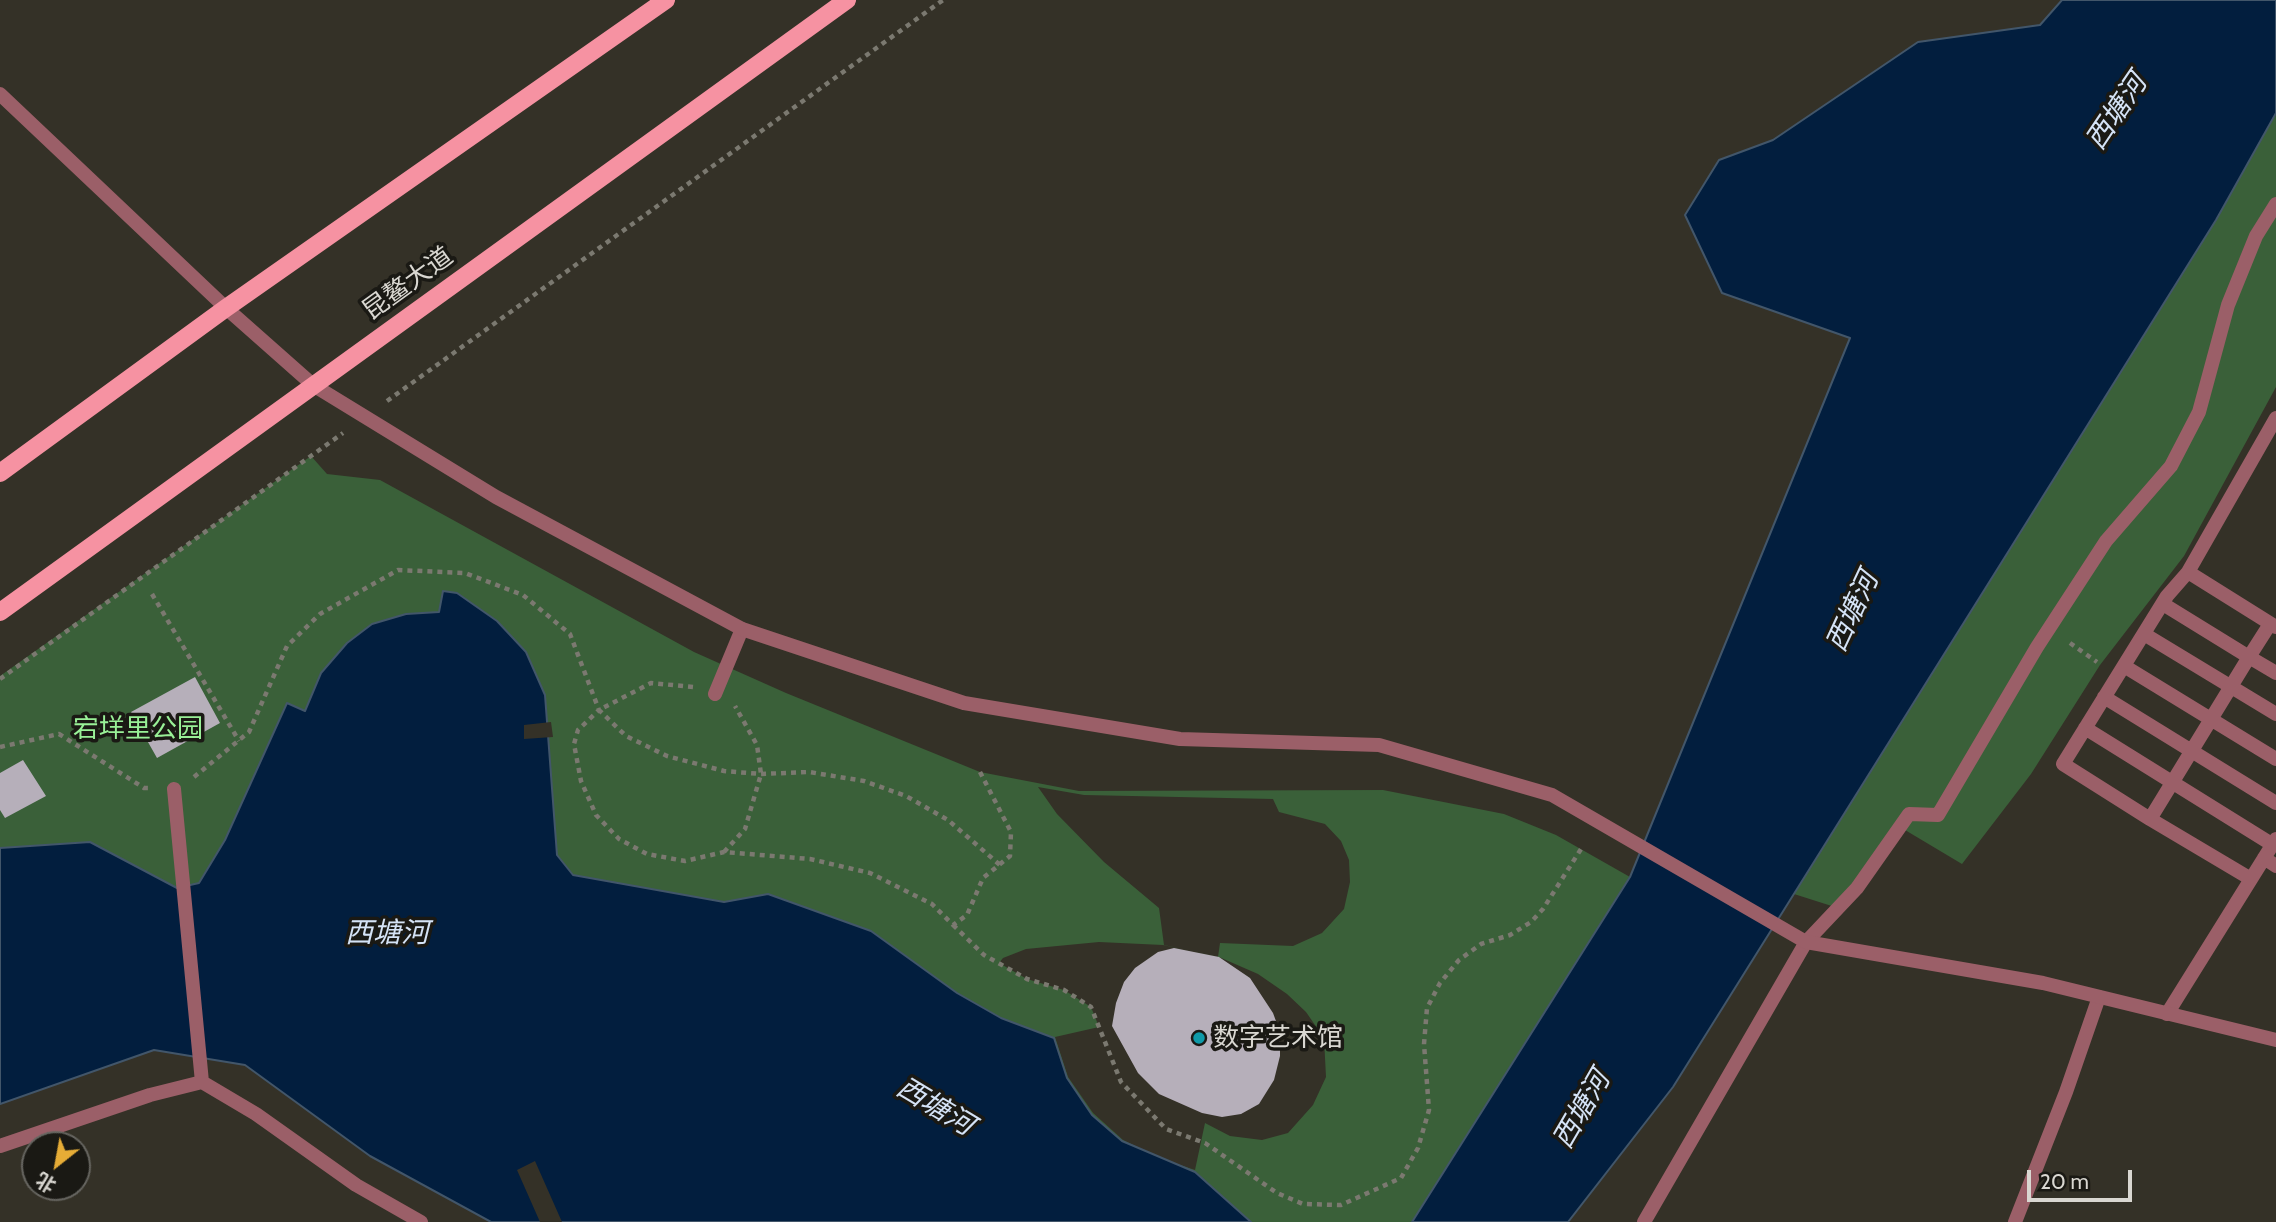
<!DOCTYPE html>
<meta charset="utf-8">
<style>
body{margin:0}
#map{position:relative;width:2276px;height:1222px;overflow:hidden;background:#343127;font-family:Cabin,"Noto Sans SC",sans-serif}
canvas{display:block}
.north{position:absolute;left:21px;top:1131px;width:70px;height:70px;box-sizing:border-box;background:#1a1914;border:2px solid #666560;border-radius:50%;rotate:211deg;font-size:19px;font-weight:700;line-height:28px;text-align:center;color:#d9d7d1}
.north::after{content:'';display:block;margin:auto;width:24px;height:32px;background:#e6ac36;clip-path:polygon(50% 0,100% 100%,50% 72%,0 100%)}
.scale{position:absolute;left:2027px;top:1170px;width:105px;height:32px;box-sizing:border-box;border:4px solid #d9d7d1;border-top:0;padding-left:9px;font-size:21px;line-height:24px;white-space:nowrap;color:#d9d7d1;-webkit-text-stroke:5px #1a1914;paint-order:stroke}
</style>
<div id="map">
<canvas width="2276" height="1222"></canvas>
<div class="north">北</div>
<div class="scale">20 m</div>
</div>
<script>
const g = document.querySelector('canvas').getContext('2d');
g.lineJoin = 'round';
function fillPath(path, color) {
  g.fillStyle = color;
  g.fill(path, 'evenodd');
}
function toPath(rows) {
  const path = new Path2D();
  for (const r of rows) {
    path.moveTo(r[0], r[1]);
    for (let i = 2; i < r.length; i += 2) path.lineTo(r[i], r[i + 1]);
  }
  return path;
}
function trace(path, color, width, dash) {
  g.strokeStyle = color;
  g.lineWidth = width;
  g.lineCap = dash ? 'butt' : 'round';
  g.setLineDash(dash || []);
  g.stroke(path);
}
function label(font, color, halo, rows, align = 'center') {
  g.font = font + ' Cabin,"Noto Sans SC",sans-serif';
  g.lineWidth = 7;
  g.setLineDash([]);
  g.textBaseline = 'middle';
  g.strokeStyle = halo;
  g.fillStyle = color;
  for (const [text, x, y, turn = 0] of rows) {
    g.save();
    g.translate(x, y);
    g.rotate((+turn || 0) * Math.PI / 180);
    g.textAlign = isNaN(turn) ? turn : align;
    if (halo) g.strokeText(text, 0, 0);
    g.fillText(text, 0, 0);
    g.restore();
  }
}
const green = toPath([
 [2276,113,2276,387,2184,556,2100,665,2031,774,1962,864,1900,827,1838,908,1794,894,2216,220],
 [311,456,327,474,380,480,694,652,786,693,980,772,1079,791,1383,790,1504,814,1556,835,1630,877,1412,1222,1251,1222,1195,1172,1122,1141,1092,1115,1067,1078,1054,1038,1001,1018,957,993,871,931,768,894,724,902,573,875,557,855,545,695,526,652,497,621,439,612,406,614,347,643,321,673,305,712,287,703,225,840,199,883,177,888,90,842,0,848,0,676],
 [1038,787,1084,795,1273,799,1279,812,1325,824,1341,841,1349,860,1350,882,1344,909,1322,933,1293,946,1220,943,1218,957,1164,945,1159,908,1104,862,1057,814],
 [1099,942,1163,945,1219,957,1258,974,1287,994,1306,1012,1324,1038,1326,1077,1313,1105,1288,1133,1262,1140,1230,1136,1205,1123,1195,1170,1162,1159,1123,1140,1093,1113,1068,1077,1055,1037,1099,1027,1091,1007,1064,990,1027,979,999,963,1003,958,1026,949]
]);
const water = toPath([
 [2062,0,2276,0,2276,113,2216,220,1673,1087,1568,1222,1412,1222,1630,877,1850,338,1722,293,1685,215,1719,160,1773,140,1918,42,2040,25,2062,0],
 [443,591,457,593,497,621,526,652,545,695,557,855,573,875,724,902,768,894,871,931,957,993,1001,1018,1054,1038,1067,1078,1092,1115,1122,1141,1195,1172,1251,1222,491,1222,370,1156,245,1065,154,1050,0,1104,0,848,90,842,177,888,199,883,225,840,287,703,305,711,321,673,347,643,372,624,406,614,439,612,443,591]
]);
const pier = toPath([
 [551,722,553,737,524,739,524,725],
 [535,1161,562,1222,540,1222,517,1170]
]);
const building = toPath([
 [195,677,220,723,157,758,131,712],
 [23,760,46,796,5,818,0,810,0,773],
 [1174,948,1219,957,1250,978,1273,1013,1280,1032,1280,1056,1274,1080,1259,1104,1241,1114,1222,1117,1202,1113,1159,1094,1138,1073,1112,1026,1116,1003,1124,982,1135,968,1158,952]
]);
const path = toPath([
 [387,401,943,0],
 [152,594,239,741],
 [2070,643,2097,662],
 [0,679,343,433],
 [693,687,651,683,599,710,626,736,667,756,724,771,761,774,809,772,864,781,906,796,948,820,1000,865],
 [0,747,59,734,144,788,150,788],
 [194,777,249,732,287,646,320,614,398,570,465,573,523,595,570,634,599,710,578,730,574,744,581,781,596,815,619,839,647,854,685,861,724,852,810,859,870,873,932,904,953,925,967,915,983,878,1010,856,1011,832,980,772],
 [724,852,745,829,761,774,757,745,735,706],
 [953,925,984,955,1027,979,1064,990,1091,1007,1121,1082,1166,1129,1205,1143,1277,1193,1303,1204,1341,1205,1401,1178,1418,1148,1429,1110,1424,1044,1427,1008,1440,983,1459,960,1481,944,1510,935,1531,922,1543,909,1581,849]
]);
const service = toPath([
 [2188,572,2276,418],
 [2163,604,2249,657,2270,624],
 [2144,634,2276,714],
 [2124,666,2276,759],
 [2104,697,2276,803],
 [2085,728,2273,845],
 [2150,819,2063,764,2167,596,2188,572,2276,627],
 [2264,858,2276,866],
 [2251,879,2150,819,2249,657,2276,673],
 [2167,1014,2276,839]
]);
const pedestrian = toPath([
 [174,789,202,1082],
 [0,1146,150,1095,202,1082,256,1114,356,1185,421,1222],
 [1644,1222,1806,942,1857,888,1909,814,1938,815,2037,647,2106,541,2171,466,2199,412,2228,305,2256,236,2276,204]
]);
const minor = toPath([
 [715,694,742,629],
 [2015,1222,2066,1092,2099,997]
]);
const tertiary = toPath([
 [0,94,226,308,313,385,496,497,742,629,964,703,1180,739,1379,745,1552,795,1806,942,2043,983,2276,1040]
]);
const primary = toPath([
 [0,473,226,308,666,0],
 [0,612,847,0]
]);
const markers = [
 [1199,1038,7,"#0f9aa8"]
];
const streetNames = [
 ["昆鳌大道",408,284,-36]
];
const parkNames = [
 ["宕垟里公园",138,729]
];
const poiNames = [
 ["数字艺术馆",1213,1038]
];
const waterNames = [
 ["西塘河",2117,112,-56],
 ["西塘河",1853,612,-65],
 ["西塘河",387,934],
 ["西塘河",935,1107,31],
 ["西塘河",1582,1110,-60]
];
fillPath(green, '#3a6039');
fillPath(water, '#021e3e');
trace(water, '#42566a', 2);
fillPath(pier, '#343127');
fillPath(building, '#b6afba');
trace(path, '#7b7970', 4.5, [5, 5]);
trace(service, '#9b5f68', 14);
trace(pedestrian, '#9b5f68', 14);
trace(minor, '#9b5f68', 14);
trace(tertiary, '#9b5f68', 14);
trace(primary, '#f692a2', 18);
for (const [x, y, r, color] of markers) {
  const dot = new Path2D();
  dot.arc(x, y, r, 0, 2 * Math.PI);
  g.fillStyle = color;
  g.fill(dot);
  trace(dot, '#1a1914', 2.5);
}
label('26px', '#d9d7d1', '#1a1914', streetNames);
label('26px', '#99f097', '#1a1914', parkNames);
label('26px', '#d9d7d1', '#1a1914', poiNames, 'left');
label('italic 28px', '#d5e3f6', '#1a1914', waterNames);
</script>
